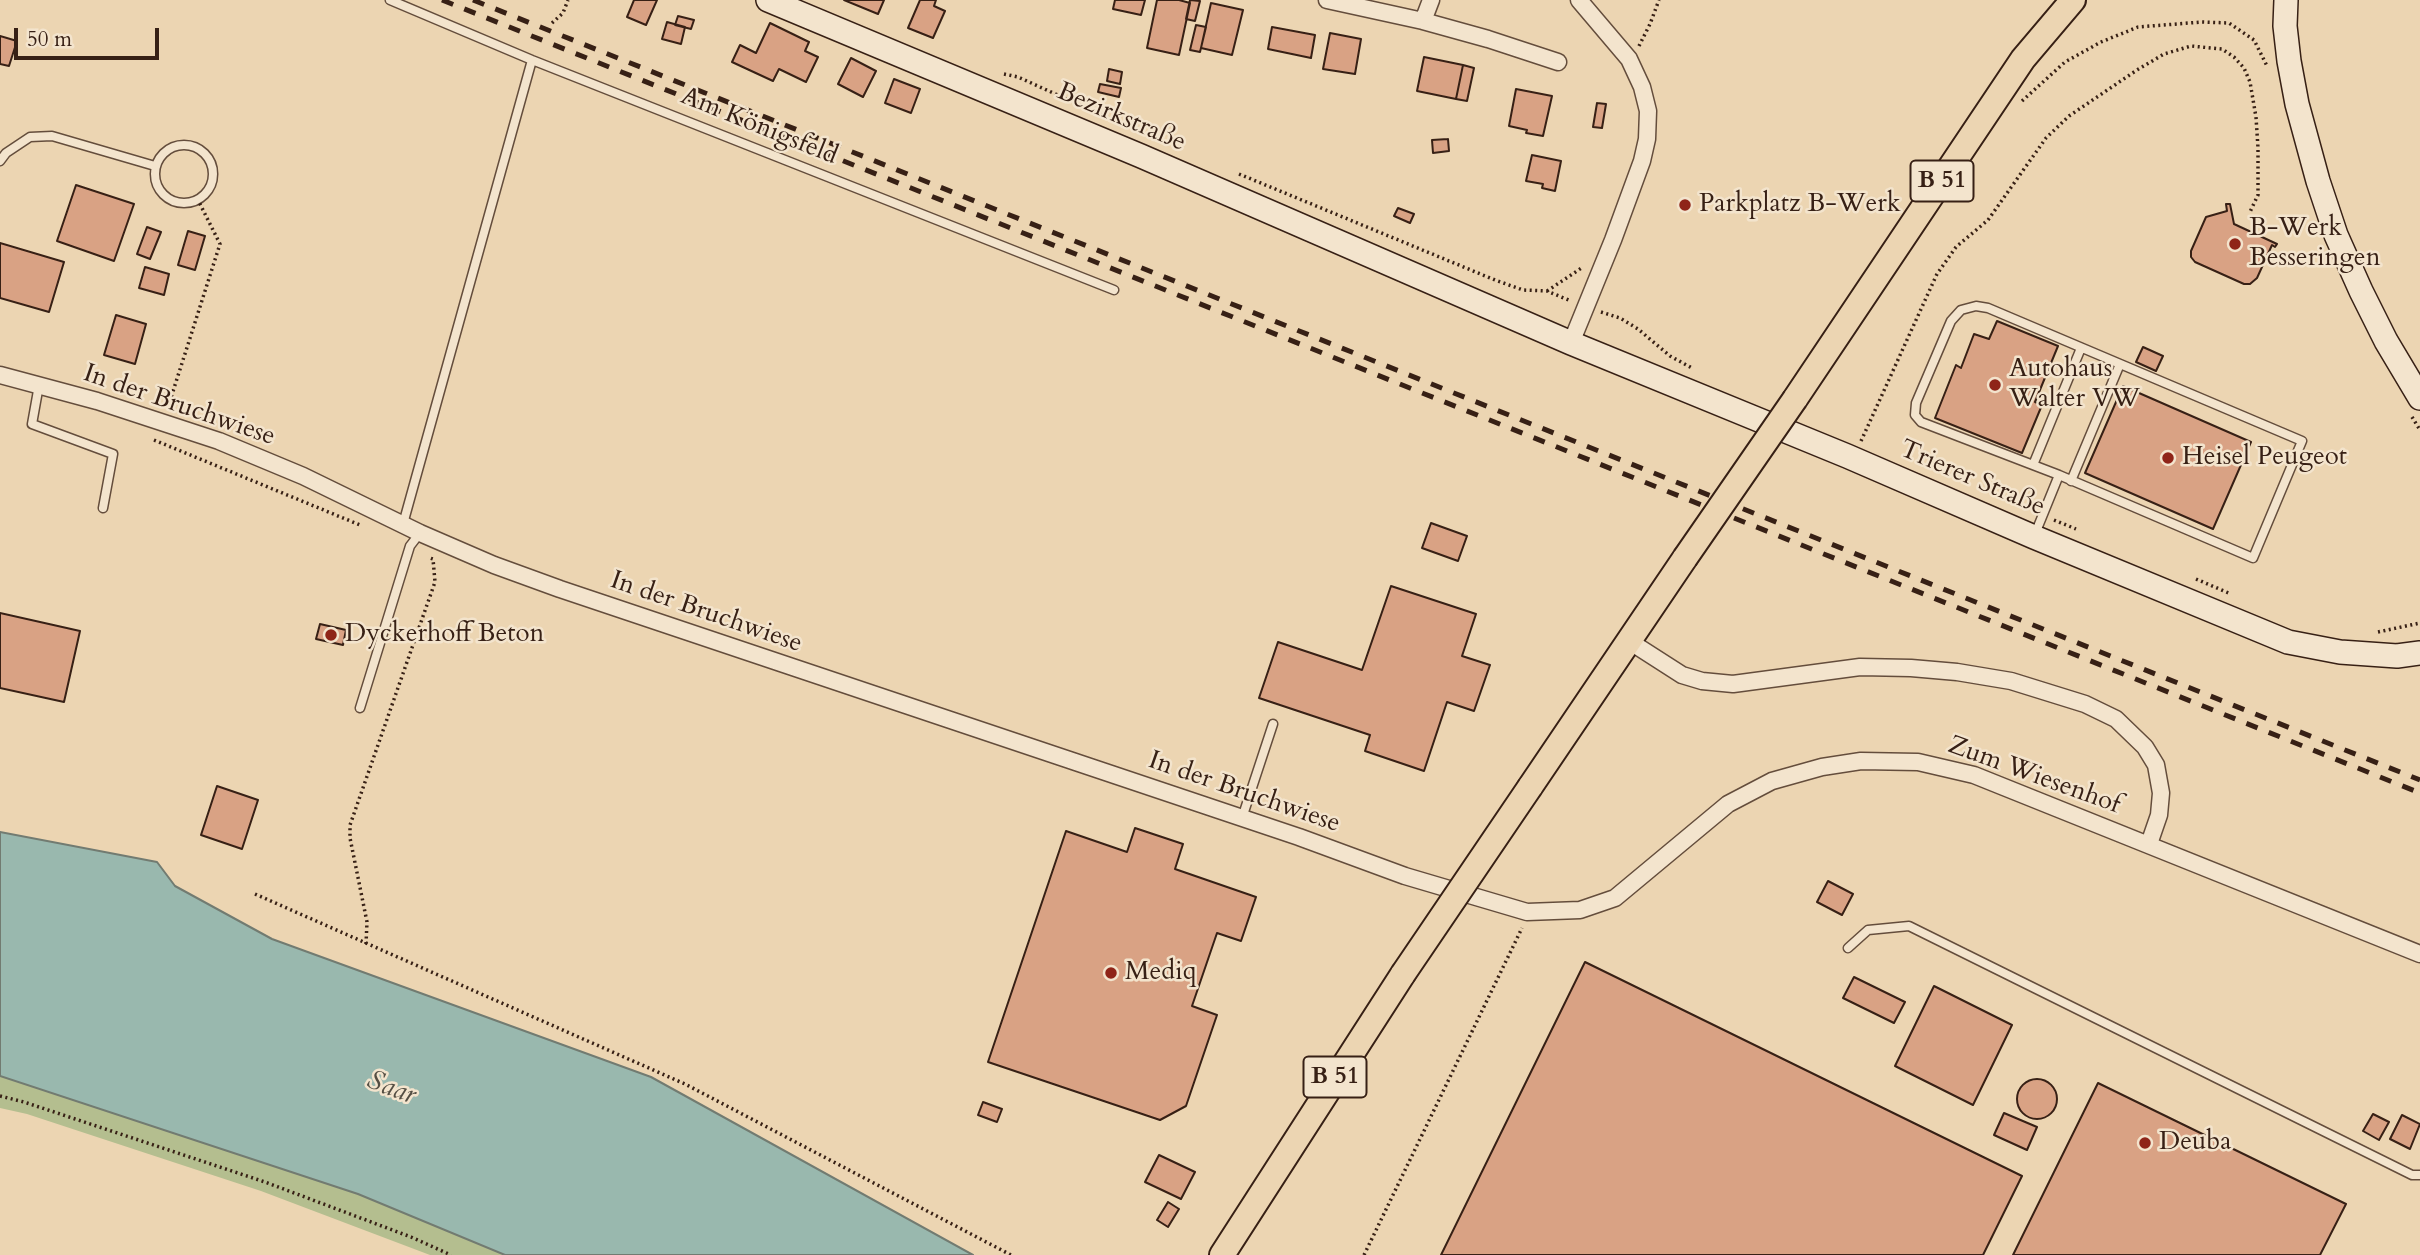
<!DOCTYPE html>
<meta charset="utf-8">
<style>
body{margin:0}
#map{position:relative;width:2420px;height:1255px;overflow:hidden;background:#ecd5b2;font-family:Cardo,serif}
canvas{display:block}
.scale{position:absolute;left:14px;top:28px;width:145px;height:32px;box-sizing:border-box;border:4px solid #372015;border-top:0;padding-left:9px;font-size:21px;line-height:24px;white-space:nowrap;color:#372015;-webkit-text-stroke:5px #f3e4cd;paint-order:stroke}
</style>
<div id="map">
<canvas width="2420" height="1255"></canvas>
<div class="scale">50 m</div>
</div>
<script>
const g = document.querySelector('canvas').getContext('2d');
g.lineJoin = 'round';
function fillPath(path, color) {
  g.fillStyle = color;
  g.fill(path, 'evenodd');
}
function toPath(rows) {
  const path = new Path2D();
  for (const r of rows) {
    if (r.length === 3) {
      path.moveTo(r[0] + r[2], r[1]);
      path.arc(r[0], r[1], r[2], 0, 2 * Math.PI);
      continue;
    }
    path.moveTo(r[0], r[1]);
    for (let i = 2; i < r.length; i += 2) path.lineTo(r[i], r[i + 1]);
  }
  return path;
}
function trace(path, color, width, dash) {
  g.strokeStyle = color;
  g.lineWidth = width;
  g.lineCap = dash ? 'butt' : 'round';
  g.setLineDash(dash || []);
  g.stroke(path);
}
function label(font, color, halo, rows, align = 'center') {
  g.font = font + ' Cardo,serif';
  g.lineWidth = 5;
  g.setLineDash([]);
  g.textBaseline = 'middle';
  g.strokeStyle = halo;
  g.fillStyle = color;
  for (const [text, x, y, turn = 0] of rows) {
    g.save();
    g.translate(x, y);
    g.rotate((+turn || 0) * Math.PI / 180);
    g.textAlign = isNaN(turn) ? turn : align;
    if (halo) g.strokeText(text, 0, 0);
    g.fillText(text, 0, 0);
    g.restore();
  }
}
const green = toPath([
 [0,1076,358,1194,505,1255,430,1255,261,1191,27,1114,0,1108]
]);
const water = toPath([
 [0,832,157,862,175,886,272,939,651,1077,973,1255,505,1255,358,1194,0,1076,0,832]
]);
const building = toPath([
 [634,0,657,0,646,25,627,17,634,0],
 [844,0,884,0,878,14,844,0],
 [920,0,936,0,934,6,945,11,933,38,908,28,920,0],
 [1115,0,1145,0,1141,15,1113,9,1115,0],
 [1157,0,1179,0,1190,3,1179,55,1147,48,1157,0],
 [1190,0,1200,1,1195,21,1186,19,1190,0],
 [1211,3,1243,10,1232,55,1201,48,1211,3],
 [678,16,694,20,691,29,675,25,678,16],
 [667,22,685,27,681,44,662,39,667,22],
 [770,23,809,42,805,51,818,57,806,82,779,69,773,81,732,62,740,45,756,53,770,23],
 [1196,25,1206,27,1200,52,1190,50,1196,25],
 [1272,27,1315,35,1311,58,1268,49,1272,27],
 [1330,33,1361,39,1355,74,1323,69,1330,33],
 [0,36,17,41,9,66,0,64,0,36],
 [1424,57,1463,65,1456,99,1417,91,1424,57],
 [851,58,876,71,863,97,838,84,851,58],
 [1463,65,1474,68,1467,101,1456,99,1463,65],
 [1109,69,1122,72,1120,84,1107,81,1109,69],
 [894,79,920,89,911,113,885,103,894,79],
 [1100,84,1121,88,1119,97,1098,92,1100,84],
 [1516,89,1552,96,1543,136,1526,133,1527,130,1509,126,1516,89],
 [1597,103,1606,104,1602,128,1593,127,1597,103],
 [1448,139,1449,151,1433,153,1432,140,1448,139],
 [1532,155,1561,161,1555,191,1542,188,1543,184,1526,181,1532,155],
 [76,185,134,204,114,261,57,241,76,185],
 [2226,204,2230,204,2234,224,2277,244,2275,247,2272,245,2257,278,2250,284,2244,284,2195,262,2191,257,2191,251,2206,217,2227,211,2226,204],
 [1398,208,1414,214,1410,223,1394,216,1398,208],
 [147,227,161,232,150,259,137,254,147,227],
 [188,231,205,236,195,270,178,265,188,231],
 [0,243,64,262,49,312,0,298,0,243],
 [145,267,169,274,164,295,139,288,145,267],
 [116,315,146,324,135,364,104,355,116,315],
 [1997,321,2058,346,2035,402,2042,405,2022,453,1935,418,1956,365,1961,368,1974,334,1989,339,1997,321],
 [2143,347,2163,356,2156,371,2136,362,2143,347],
 [2123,386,2251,442,2213,529,2085,473,2123,386],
 [1431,523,1467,536,1458,561,1422,548,1431,523],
 [1391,586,1476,614,1462,656,1490,665,1474,711,1447,702,1424,771,1365,751,1370,735,1259,698,1278,642,1362,670,1391,586],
 [0,613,80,631,64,702,0,688,0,613],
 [320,624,346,630,343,645,316,639,320,624],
 [217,786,258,800,242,849,201,835,217,786],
 [1135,828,1183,844,1175,869,1256,897,1241,941,1217,933,1192,1006,1217,1015,1186,1106,1160,1120,988,1062,1066,831,1127,852,1135,828],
 [1828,881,1853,894,1842,915,1817,902,1828,881],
 [1585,962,2022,1176,1983,1255,1441,1255,1585,962],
 [1854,977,1905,1002,1894,1023,1843,998,1854,977],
 [1934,986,2012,1025,1973,1105,1895,1066,1934,986],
 [2037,1099,20],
 [2098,1083,2346,1204,2320,1255,2013,1255,2098,1083],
 [983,1102,1002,1109,997,1122,978,1115,983,1102],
 [2004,1113,2037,1127,2027,1150,1994,1135,2004,1113],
 [2373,1114,2389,1122,2379,1140,2363,1131,2373,1114],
 [2402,1115,2420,1124,2410,1149,2390,1139,2402,1115],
 [1159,1155,1195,1172,1181,1199,1145,1182,1159,1155],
 [1168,1202,1179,1209,1168,1227,1157,1220,1168,1202]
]);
const path = toPath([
 [552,23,563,13,568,0],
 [1639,46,1650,24,1659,0],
 [1004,74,1018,77,1104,116],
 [2022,101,2065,62,2101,42,2138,27,2202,22,2229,23,2254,40,2267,66],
 [1239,174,1495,280,1523,290,1547,291,1571,301],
 [1547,291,1583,267],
 [1601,312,1620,318,1638,329,1670,356,1692,368],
 [168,407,220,244,198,200],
 [2412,417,2420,430],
 [154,440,360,525],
 [1861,441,1937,274,1956,247,1988,220,2046,138,2069,116,2137,70,2164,54,2191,46,2222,49,2234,57,2244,68,2250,82,2256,117,2258,148,2258,195,2250,212],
 [2054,520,2076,529],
 [2196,579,2231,594],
 [2378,632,2420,623],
 [255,894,685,1084,1011,1255],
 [366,944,367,922,350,838,350,825,435,582,433,559,430,558],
 [0,1096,24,1102,265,1182,411,1237,451,1255],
 [1364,1255,1522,928]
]);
const lane = toPath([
 [390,0,532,60,1114,290],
 [184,174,29],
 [0,161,6,153,30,137,52,136,155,166],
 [39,385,32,424,113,454,103,508],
 [2033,465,2081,348],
 [2071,481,2120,364],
 [403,524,532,60],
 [2035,534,2059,475,2253,558,2302,441,1988,308,1976,306,1961,310,1951,321,1916,403,1915,415,1921,422,2059,475],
 [360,708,410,546,420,533],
 [1242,818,1273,724],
 [1848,948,1868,930,1909,926,2412,1175,2420,1175]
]);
const street = toPath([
 [1327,0,1423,21,1488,39,1558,62],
 [1423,21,1431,0],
 [1571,343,1613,240,1642,161,1647,139,1648,111,1642,87,1629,59,1579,0],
 [0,375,97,401,219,441,303,476,420,533,494,565,560,589,1299,837,1405,876,1527,912,1580,910,1615,898,1728,804,1772,781,1822,767,1861,761,1918,762,1974,775,2420,954],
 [1629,641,1682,675,1702,681,1733,684,1860,667,1911,668,1957,672,2011,681,2085,704,2116,719,2145,747,2156,765,2161,793,2159,815,2149,844]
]);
const secondary = toPath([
 [768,0,1141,156,1571,343,1847,456,2034,537,2288,642,2340,652,2397,656,2420,653],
 [2286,0,2285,26,2289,61,2297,104,2318,181,2336,235,2361,291,2386,341,2420,398]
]);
const primary = toPath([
 [1795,399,2023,59,2073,0],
 [1530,787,1685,558],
 [1222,1255,1403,974]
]);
const rail = toPath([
 [442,0,2420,793],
 [473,0,2420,780]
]);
const primaryBridge = toPath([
 [1685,558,1795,399],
 [1403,974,1530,787]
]);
const markers = [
 [1685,205,7,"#8f2418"],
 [2235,244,7,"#8f2418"],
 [1995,385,7,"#8f2418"],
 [2168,458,7,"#8f2418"],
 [331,635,7,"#8f2418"],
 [1111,973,7,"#8f2418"],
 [2145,1143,7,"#8f2418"]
];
const shields = [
 [1942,181,63],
 [1335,1077,63]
];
const shieldNames = [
 ["B 51",1942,181],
 ["B 51",1335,1077]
];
const streetNames = [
 ["Bezirkstraße",1121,118,23],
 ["Am Königsfeld",759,127,22],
 ["In der Bruchwiese",179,406,19],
 ["Trierer Straße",1972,479,23],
 ["In der Bruchwiese",706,613,19],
 ["Zum Wiesenhof",2034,776,20],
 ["In der Bruchwiese",1244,793,19]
];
const poiNames = [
 ["Parkplatz B-Werk",1699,205],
 ["B-Werk",2249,229],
 ["Besseringen",2249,259],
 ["Autohaus",2009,370],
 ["Walter VW",2009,400],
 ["Heisel Peugeot",2182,458],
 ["Dyckerhoff Beton",345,635],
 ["Mediq",1125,973],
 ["Deuba",2159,1143]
];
const waterNames = [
 ["Saar",391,1089,20]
];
fillPath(green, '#b4be8f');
fillPath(water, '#99b8ae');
trace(water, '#727b71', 2);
fillPath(building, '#d9a284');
trace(building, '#372015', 2);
trace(lane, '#644d3c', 11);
trace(street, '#644d3c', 19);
trace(secondary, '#372015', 26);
trace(primary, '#372015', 28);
trace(path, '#372015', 3.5, [2, 3.5]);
trace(lane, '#f3e4cd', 8);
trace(street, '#f3e4cd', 16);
trace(secondary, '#f3e4cd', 23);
trace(primary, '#ecd5b2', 24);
trace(rail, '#372015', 5, [12, 12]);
trace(primaryBridge, '#372015', 28, []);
trace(primaryBridge, '#ecd5b2', 24);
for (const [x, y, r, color] of markers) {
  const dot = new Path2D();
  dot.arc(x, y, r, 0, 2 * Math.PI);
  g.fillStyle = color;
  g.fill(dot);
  trace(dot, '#f3e4cd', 2.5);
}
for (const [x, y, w] of shields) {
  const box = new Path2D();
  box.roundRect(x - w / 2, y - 20.5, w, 41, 5);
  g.fillStyle = '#f3e4cd';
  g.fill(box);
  trace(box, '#372015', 2);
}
label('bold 24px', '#372015', null, shieldNames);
label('26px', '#372015', '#f3e4cd', streetNames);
label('26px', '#372015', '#f3e4cd', poiNames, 'left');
label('italic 28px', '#544e43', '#f3e4cd', waterNames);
</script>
